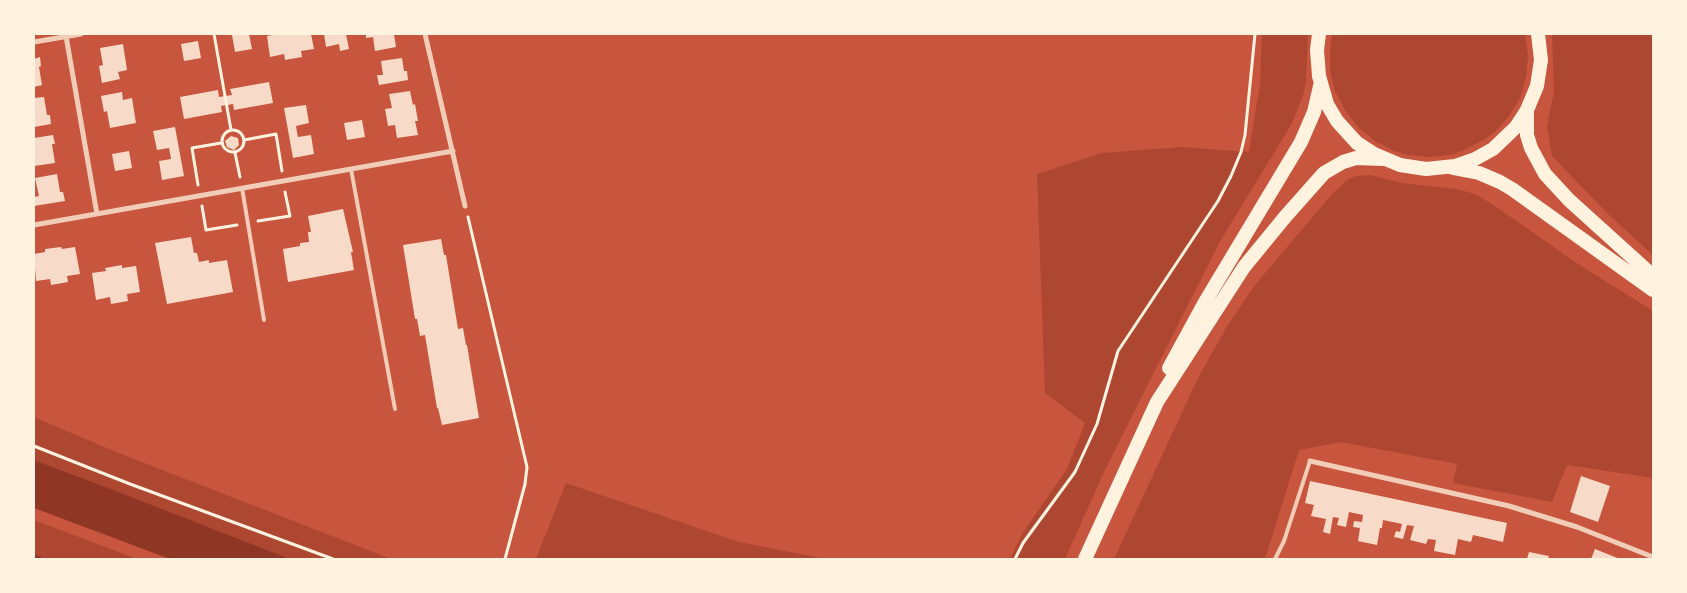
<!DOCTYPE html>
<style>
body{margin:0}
#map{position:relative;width:1687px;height:593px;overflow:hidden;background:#c8553d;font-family:Figtree,sans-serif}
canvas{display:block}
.frame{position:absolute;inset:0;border:35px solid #fff3e0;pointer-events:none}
</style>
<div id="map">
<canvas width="1687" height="593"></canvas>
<div class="frame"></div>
</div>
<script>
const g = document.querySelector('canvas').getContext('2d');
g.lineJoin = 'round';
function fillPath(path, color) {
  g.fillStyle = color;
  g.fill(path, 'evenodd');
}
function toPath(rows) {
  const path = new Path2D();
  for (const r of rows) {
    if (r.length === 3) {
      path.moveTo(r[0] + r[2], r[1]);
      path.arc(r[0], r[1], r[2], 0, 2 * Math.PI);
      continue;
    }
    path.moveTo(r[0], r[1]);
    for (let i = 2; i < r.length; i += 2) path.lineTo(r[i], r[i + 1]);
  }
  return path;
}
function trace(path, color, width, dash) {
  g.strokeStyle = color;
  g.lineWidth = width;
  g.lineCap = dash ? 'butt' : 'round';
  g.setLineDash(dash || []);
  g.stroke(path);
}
const green = toPath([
 [1262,34,1308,34,1306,80,1303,96,1291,125,1219,243,1103,474,1065,559,1010,559,1022,534,1067,469,1085,423,1045,393,1037,174,1102,153,1182,147,1249,152,1260,84],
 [1332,34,1525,34,1528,56,1526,77,1520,98,1509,116,1495,132,1483,140,1464,150,1451,155,1429,157,1408,155,1394,151,1375,141,1358,127,1345,110,1335,91,1330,71,1330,49],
 [1552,34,1653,34,1653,255,1608,214,1552,156,1547,126,1554,92],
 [1371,175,1401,183,1457,189,1475,194,1492,204,1578,264,1653,311,1653,478,1567,465,1552,502,1453,483,1457,464,1341,442,1299,450,1265,559,1114,559,1199,376,1228,325,1255,285,1332,194,1348,179,1356,176],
 [34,417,116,452,391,559,290,559,34,460],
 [566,483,739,542,826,559,536,559],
 [34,520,137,559,34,559]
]);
const water = toPath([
 [34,460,113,490,290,559,170,559,34,508]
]);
const stream = toPath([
 [34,557,39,559]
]);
const building = toPath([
 [238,34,249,34,252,49,235,52,232,35],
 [278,34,311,34,314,49,301,51,302,57,285,60,284,54,270,57,267,36],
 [324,34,346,34,349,49,340,51,339,44,326,47],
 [366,34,394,34,396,47,375,51,373,37,366,38],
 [198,41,201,58,184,61,181,44],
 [123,44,127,70,118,72,120,79,102,83,99,66,103,65,100,48],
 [40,57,41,66,39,67,42,85,34,87,34,59],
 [402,58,404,71,407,71,408,80,379,85,377,75,383,75,381,61],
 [269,82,273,103,234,110,233,104,221,106,222,112,184,119,180,97,218,90,219,97,232,95,230,89],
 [410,91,413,105,415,104,418,121,415,121,418,135,397,138,395,125,388,126,385,109,392,108,389,94],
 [122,92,123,100,132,98,136,123,110,128,107,111,104,112,101,96],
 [44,97,47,115,50,115,51,124,34,127,34,98],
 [306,105,309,123,296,126,297,132,298,137,311,135,314,154,293,158,284,108],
 [362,120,365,137,347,140,344,123],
 [175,127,184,176,162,180,159,161,171,159,170,153,169,148,157,150,153,131],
 [53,135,55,144,52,144,55,163,34,166,34,138],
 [231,136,238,138,239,145,234,150,227,147,225,141],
 [129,151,132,168,115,171,112,154],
 [57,174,60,192,63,192,65,201,34,206,34,197,39,196,35,178],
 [343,209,353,252,351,252,354,270,288,282,283,249,300,246,300,243,309,242,308,232,311,232,308,216],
 [191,237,194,253,197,253,199,262,209,260,209,263,227,260,233,292,167,304,155,243],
 [441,239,444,255,446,255,458,329,463,328,466,345,467,345,479,418,442,425,438,408,437,408,425,335,420,336,417,319,415,319,403,245],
 [61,247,62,249,75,247,80,274,67,276,68,282,51,285,50,279,36,281,34,254,45,252,45,249],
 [122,265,122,268,136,266,140,292,127,294,128,301,111,304,110,297,96,300,92,273,106,271,105,268],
 [1581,476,1610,486,1598,522,1570,512],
 [1310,481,1507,523,1503,542,1473,535,1471,542,1458,539,1455,555,1434,551,1436,540,1428,539,1426,544,1410,540,1414,526,1407,525,1403,539,1394,537,1396,531,1400,532,1402,524,1383,520,1382,528,1380,528,1377,545,1358,541,1360,528,1353,527,1354,521,1362,522,1363,515,1349,512,1346,527,1337,525,1339,518,1333,517,1330,534,1323,532,1326,519,1311,516,1314,505,1305,503],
 [1595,549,1620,559,1591,559],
 [1529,552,1549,556,1548,559,1527,559]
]);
const path = toPath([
 [214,34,231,130],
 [233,141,11],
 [244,140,276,134,282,171],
 [235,153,240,177],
 [198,185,192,148,221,143],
 [202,206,206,230,237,225],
 [468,217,527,467,525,484,505,559],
 [258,221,290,216,285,192],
 [34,446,130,484,333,559],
 [1015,559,1023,543,1075,472,1097,424,1118,351,1218,201,1231,176,1241,152,1245,135,1255,34]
]);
const service = toPath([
 [351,169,395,409],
 [242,188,264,320],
 [1275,559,1284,541,1310,461]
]);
const minor = toPath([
 [425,34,465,206],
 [66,36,97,214],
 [34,42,81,34],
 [34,225,453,151],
 [1310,461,1509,506,1577,527,1653,557]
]);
const trunk = toPath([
 [1319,34,1317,50,1319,76,1327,104,1337,121,1357,143,1374,154,1400,165,1426,169,1455,166,1475,159,1493,149,1516,127,1527,110,1537,86,1541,60,1538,34],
 [1527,110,1527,135,1531,148,1545,174,1569,200,1653,276],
 [1453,168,1479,173,1500,182,1512,189,1653,290],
 [1169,368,1205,302,1301,142,1314,112,1320,86],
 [1085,559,1157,402,1244,267,1285,217,1324,173,1343,162,1356,158,1383,159]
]);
fillPath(green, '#ae4732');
fillPath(water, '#8f3625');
trace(stream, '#8f3625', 5.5);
fillPath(building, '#f7dbc8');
trace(path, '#fff3e0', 3);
trace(service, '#f1ccb7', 4);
trace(minor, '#f1ccb7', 5);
trace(trunk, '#fff3e0', 14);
</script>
